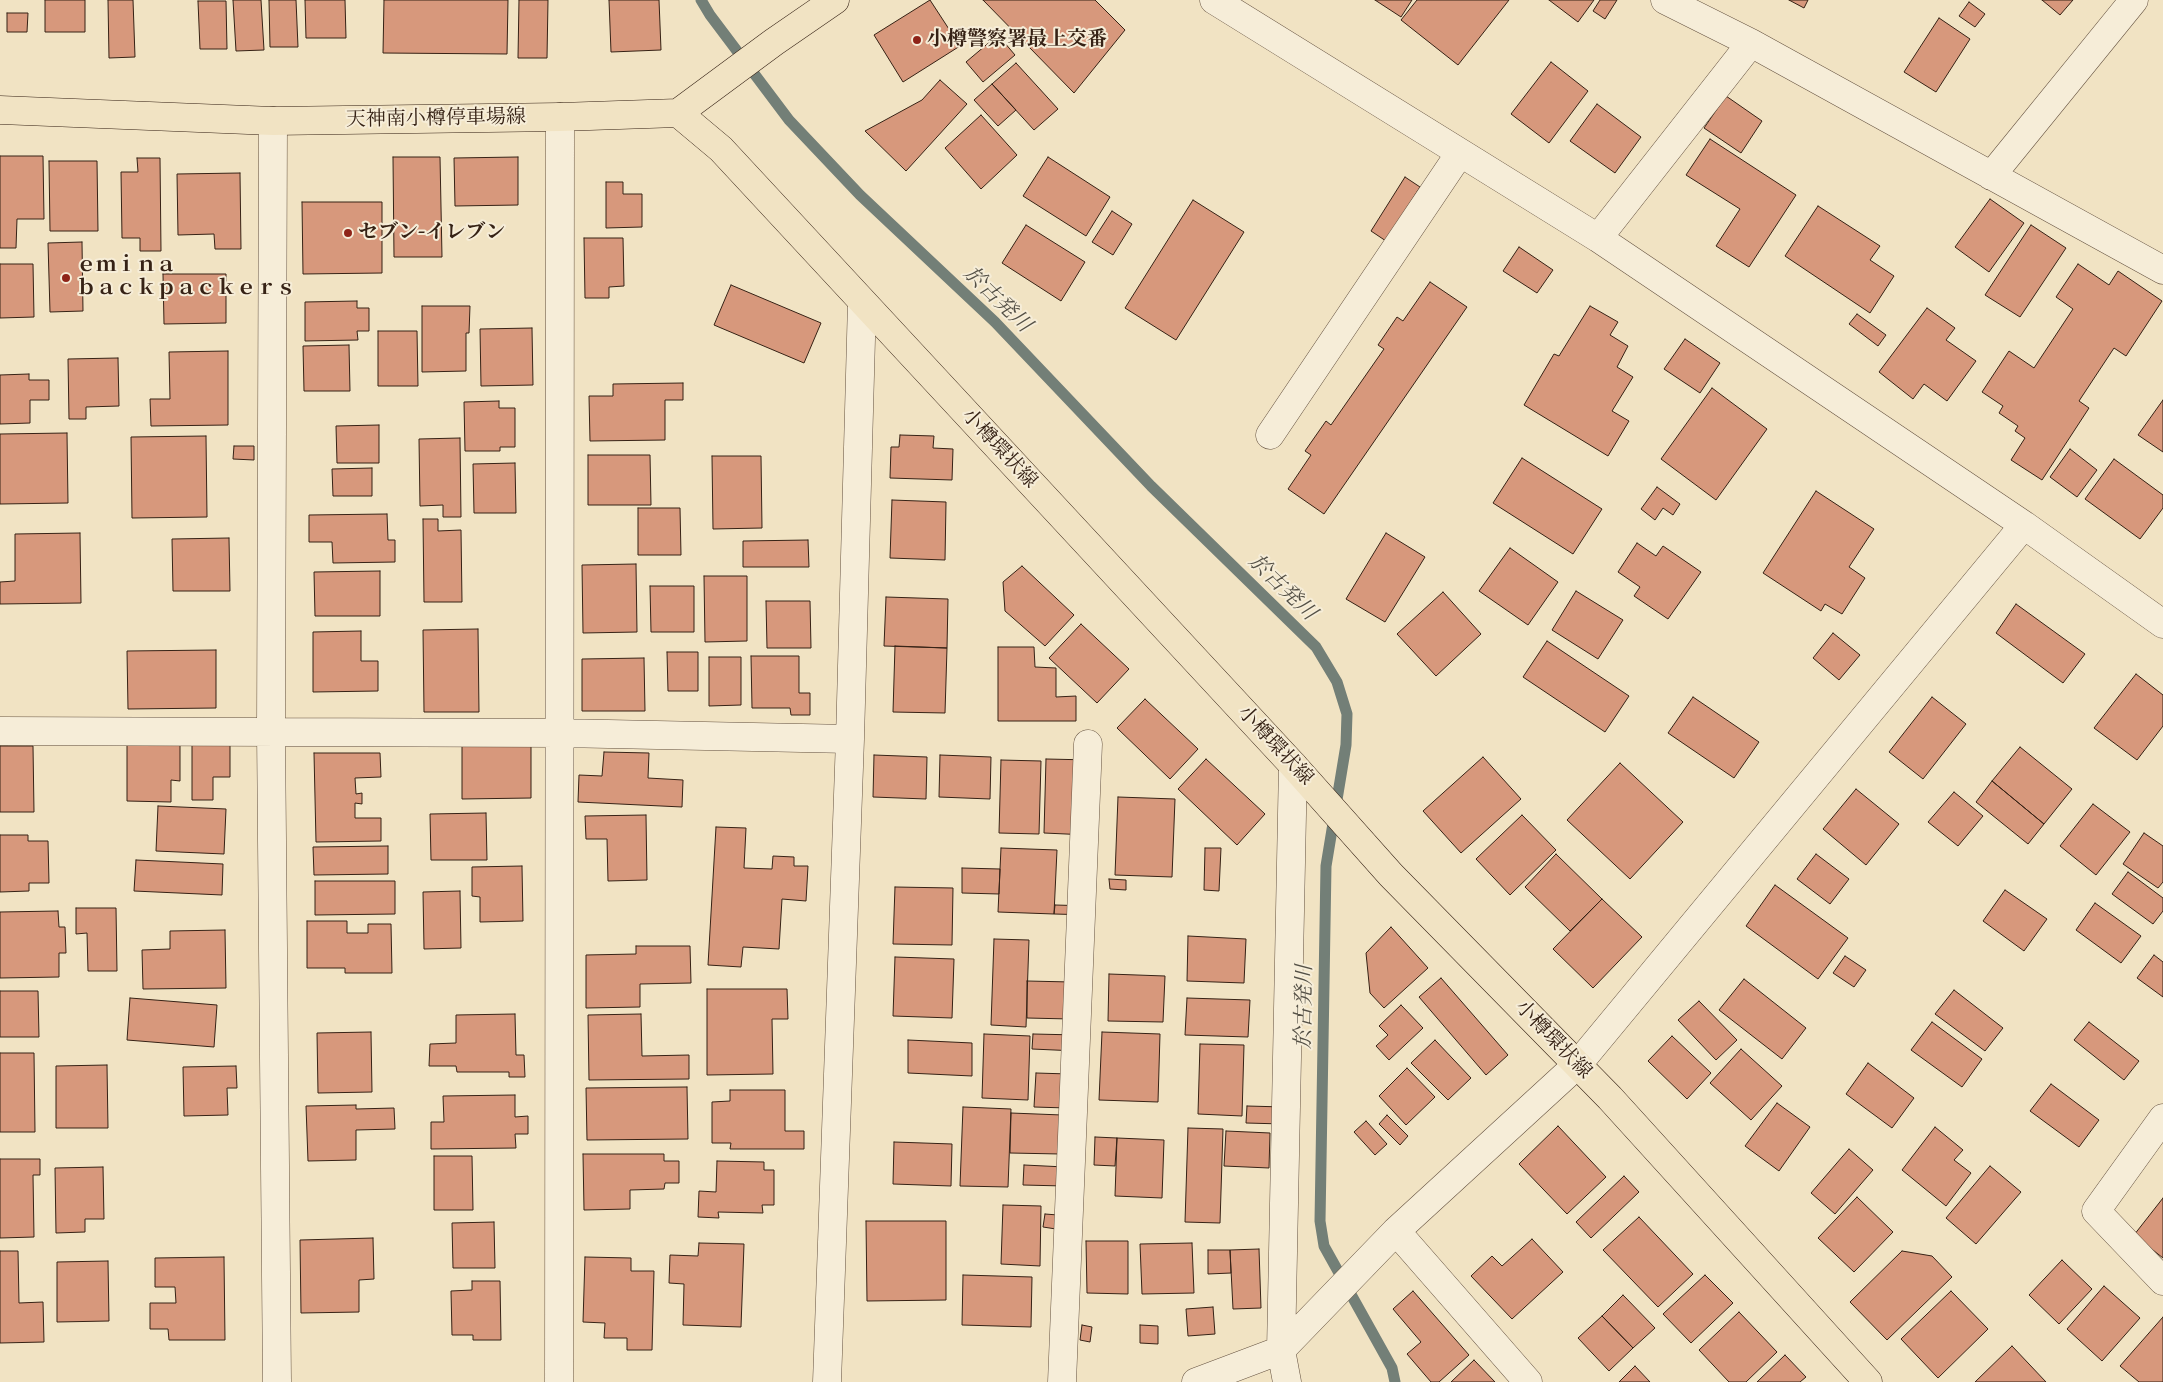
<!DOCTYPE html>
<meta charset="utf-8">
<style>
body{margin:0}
canvas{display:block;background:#f1e3c3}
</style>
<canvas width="2163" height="1382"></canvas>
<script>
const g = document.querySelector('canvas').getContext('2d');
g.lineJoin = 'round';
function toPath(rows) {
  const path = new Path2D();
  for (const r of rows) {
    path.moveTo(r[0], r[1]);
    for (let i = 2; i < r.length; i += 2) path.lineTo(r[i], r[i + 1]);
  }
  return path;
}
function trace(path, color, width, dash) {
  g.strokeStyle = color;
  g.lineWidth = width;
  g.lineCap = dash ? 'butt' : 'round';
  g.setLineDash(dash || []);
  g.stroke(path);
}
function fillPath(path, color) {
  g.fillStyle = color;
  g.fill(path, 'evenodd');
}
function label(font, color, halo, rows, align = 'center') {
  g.font = font + ' "Gentium Book Plus","Noto Serif JP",serif';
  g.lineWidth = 4;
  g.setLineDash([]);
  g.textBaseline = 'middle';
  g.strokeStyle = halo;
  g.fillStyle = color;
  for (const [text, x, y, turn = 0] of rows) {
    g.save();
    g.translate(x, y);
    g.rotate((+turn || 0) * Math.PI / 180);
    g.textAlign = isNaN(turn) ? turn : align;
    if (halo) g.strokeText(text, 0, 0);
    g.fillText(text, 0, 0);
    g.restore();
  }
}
const stream = toPath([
 [701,0,710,15,789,120,860,195,995,322,1151,486,1316,647,1337,682,1347,714,1346,745,1326,866,1320,1221,1324,1246,1392,1368,1395,1382]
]);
const building = toPath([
 [45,0,85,0,85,32,45,32,45,0],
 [108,0,133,0,135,57,109,58,108,0],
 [233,0,261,0,264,50,236,51,233,0],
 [269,0,296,0,298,47,270,47,269,0],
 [305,0,345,0,346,38,306,38,305,0],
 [384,0,508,0,507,54,383,53,384,0],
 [519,0,548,0,547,58,518,58,519,0],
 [609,0,659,0,661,50,611,52,609,0],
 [930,0,960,46,903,82,874,35,930,0],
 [983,0,1095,0,1125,30,1074,93,983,0],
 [1375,0,1412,0,1401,17,1375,0],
 [1417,0,1509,0,1458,65,1401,20,1417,0],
 [1549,0,1594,0,1578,22,1549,0],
 [1600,0,1617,0,1605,19,1593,11,1600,0],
 [1789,0,1808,0,1804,8,1789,0],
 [2042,0,2073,0,2060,15,2042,0],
 [198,1,226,1,227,49,200,49,198,1],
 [1969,2,1985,14,1975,27,1959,16,1969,2],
 [7,13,28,13,27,32,7,32,7,13],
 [1939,18,1970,39,1936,92,1904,72,1939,18],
 [998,35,1015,55,983,82,966,62,998,35],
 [1551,62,1588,91,1549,143,1511,114,1551,62],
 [1016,63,1058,109,1034,130,992,84,1016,63],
 [940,80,967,104,906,171,865,131,922,100,940,80],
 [992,84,1016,110,998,126,974,100,992,84],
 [1726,96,1762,121,1741,153,1704,128,1726,96],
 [1597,104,1641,137,1615,173,1570,141,1597,104],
 [981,115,1017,155,981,189,945,148,981,115],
 [1710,139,1796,195,1749,267,1716,246,1740,209,1686,175,1710,139],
 [0,156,43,156,44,219,17,219,16,248,0,248,0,156],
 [393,157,440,157,442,257,394,257,393,157],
 [518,157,518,205,455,206,454,158,518,157],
 [1048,157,1110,197,1086,236,1023,196,1048,157],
 [137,158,160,158,161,251,140,251,140,238,122,238,121,172,138,172,137,158],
 [49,161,97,161,98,231,50,231,49,161],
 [240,173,241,249,215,249,214,234,178,235,177,174,240,173],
 [1405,177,1420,187,1386,241,1371,231,1405,177],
 [606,182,623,182,623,194,642,194,642,227,606,228,606,182],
 [1990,199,2024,223,1989,272,1955,247,1990,199],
 [1193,200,1244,232,1176,340,1125,308,1193,200],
 [302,202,382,202,382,273,303,274,302,202],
 [1818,206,1880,246,1870,260,1894,276,1870,313,1785,256,1818,206],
 [1112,211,1132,224,1113,255,1092,242,1112,211],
 [1026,225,1085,262,1061,301,1002,263,1026,225],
 [2031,225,2066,248,2020,317,1985,295,2031,225],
 [584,238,623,238,624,286,609,287,609,298,585,298,584,238],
 [82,242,83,311,50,312,48,243,82,242],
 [1519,247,1553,270,1537,293,1503,271,1519,247],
 [0,264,33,264,34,317,0,318,0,264],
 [2078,264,2109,285,2118,271,2162,301,2126,356,2114,348,2079,401,2089,408,2042,480,2011,460,2025,438,2015,431,2018,426,1999,413,2003,406,1982,392,2009,351,2034,368,2073,309,2056,297,2078,264],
 [163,274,226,274,226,323,164,324,163,274],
 [1430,282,1467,307,1324,514,1288,489,1311,455,1305,451,1326,421,1331,425,1384,349,1378,345,1397,317,1403,321,1430,282],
 [731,285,821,323,804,363,714,325,731,285],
 [357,301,357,308,369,308,369,331,357,331,358,340,305,341,305,302,357,301],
 [422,306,470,306,469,333,466,333,466,371,422,372,422,306],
 [1590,306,1618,322,1610,335,1628,346,1617,367,1633,377,1612,411,1629,421,1608,456,1524,405,1554,354,1559,356,1590,306],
 [1927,308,1955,328,1946,340,1976,361,1947,401,1924,384,1913,399,1879,372,1927,308],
 [1857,314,1886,335,1878,346,1849,324,1857,314],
 [532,328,533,385,481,386,480,329,532,328],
 [378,331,417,331,418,386,378,386,378,331],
 [1685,339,1720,363,1700,393,1664,369,1685,339],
 [349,345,350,391,304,391,303,346,349,345],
 [228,351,228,425,151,426,150,399,170,399,169,352,228,351],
 [118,358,119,406,86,407,86,419,69,419,68,359,118,358],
 [29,374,29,380,49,380,49,400,30,400,30,423,0,424,0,375,29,374],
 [683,383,683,400,665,400,665,440,590,441,589,396,613,396,613,384,683,383],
 [1712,388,1767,429,1716,500,1661,459,1712,388],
 [2163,400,2163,452,2138,435,2163,400],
 [499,401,499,408,515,408,515,447,500,447,500,451,465,451,464,402,499,401],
 [379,425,379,463,337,463,336,426,379,425],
 [67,433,68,503,0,504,0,434,67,433],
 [900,435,934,436,933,448,953,449,952,480,890,478,891,447,899,447,900,435],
 [206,436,207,517,132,518,131,437,206,436],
 [460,438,461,517,443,517,443,505,420,506,419,439,460,438],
 [234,446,254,446,254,460,233,459,234,446],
 [2070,449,2097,470,2077,497,2050,477,2070,449],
 [588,455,650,455,651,505,588,505,588,455],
 [712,456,761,456,762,528,713,529,712,456],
 [1522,458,1602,509,1573,554,1493,503,1522,458],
 [2114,459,2163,495,2163,508,2140,539,2085,499,2114,459],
 [515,463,516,513,474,513,473,464,515,463],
 [372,468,372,496,333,496,332,469,372,468],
 [1657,487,1680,504,1673,515,1663,508,1655,520,1641,509,1657,487],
 [1816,491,1874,529,1849,567,1865,578,1842,614,1825,604,1821,611,1763,573,1816,491],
 [892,500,946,502,945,560,890,558,892,500],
 [638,508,680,508,681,555,638,555,638,508],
 [387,514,388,540,395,540,395,562,333,563,332,542,309,542,309,515,387,514],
 [423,519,438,519,438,531,461,530,462,602,424,602,423,519],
 [80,533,81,603,0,604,0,582,15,581,15,534,80,533],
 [1386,533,1425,557,1385,622,1346,599,1386,533],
 [229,538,230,591,173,591,172,539,229,538],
 [808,540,809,567,743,567,743,541,808,540],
 [1637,543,1656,556,1663,546,1701,572,1668,619,1634,596,1640,587,1618,572,1637,543],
 [1510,548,1558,582,1528,625,1479,591,1510,548],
 [636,564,637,632,583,633,582,565,636,564],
 [1022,566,1074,615,1045,646,1005,611,1003,582,1022,566],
 [380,571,380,616,315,616,314,572,380,571],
 [704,576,747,576,747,641,705,642,704,576],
 [650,586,694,586,694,632,651,632,650,586],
 [1576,591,1623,620,1598,659,1552,630,1576,591],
 [1443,592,1481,634,1436,676,1397,634,1443,592],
 [886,597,948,599,947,648,884,646,886,597],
 [766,601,810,601,811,648,767,648,766,601],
 [2016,604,2085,654,2063,683,1996,633,2016,604],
 [1081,624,1129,669,1097,703,1049,658,1081,624],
 [478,629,479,712,424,712,423,630,478,629],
 [361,631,361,661,378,661,378,691,313,692,313,632,361,631],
 [1833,633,1860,655,1839,680,1813,658,1833,633],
 [1547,641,1629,696,1605,732,1523,677,1547,641],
 [895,646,947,648,945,713,893,712,895,646],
 [998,647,1034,647,1035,667,1056,668,1056,697,1076,696,1076,721,998,721,998,647],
 [216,650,216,708,128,709,127,651,216,650],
 [667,652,698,652,698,691,668,691,667,652],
 [751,656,799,656,799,693,810,693,810,715,791,715,790,708,752,708,751,656],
 [709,657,741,657,741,705,709,706,709,657],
 [644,658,645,711,582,711,582,659,644,658],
 [2136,674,2163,695,2163,726,2137,760,2094,728,2136,674],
 [1693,697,1759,742,1734,778,1668,733,1693,697],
 [1932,697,1966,724,1923,779,1889,752,1932,697],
 [1145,699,1198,749,1170,779,1117,728,1145,699],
 [192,740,230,740,230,777,213,777,213,800,192,800,192,740],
 [531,741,531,798,462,799,462,742,531,741],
 [127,742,180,742,180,781,171,780,171,802,127,801,127,742],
 [0,746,33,746,34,812,0,812,0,746],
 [2020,747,2072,789,2044,824,1992,781,2020,747],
 [604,752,649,753,648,778,683,780,682,807,578,802,579,775,602,776,604,752],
 [314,753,380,753,381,777,355,778,356,794,362,793,362,804,355,803,355,818,381,818,381,841,316,842,314,753],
 [874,755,927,757,926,799,873,797,874,755],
 [940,755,991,757,990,799,939,797,940,755],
 [1483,757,1521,799,1461,853,1423,811,1483,757],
 [1046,759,1091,760,1088,835,1044,833,1046,759],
 [1206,759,1265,814,1237,845,1178,789,1206,759],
 [1001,760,1041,761,1039,834,999,833,1001,760],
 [1620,763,1683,822,1630,879,1567,820,1620,763],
 [1992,781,2044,824,2028,844,1976,802,1992,781],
 [1856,789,1899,824,1866,865,1823,829,1856,789],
 [1954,792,1983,816,1958,846,1928,822,1954,792],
 [1118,797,1175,799,1172,877,1115,875,1118,797],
 [2093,804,2130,832,2096,875,2060,846,2093,804],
 [158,806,226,809,224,854,156,851,158,806],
 [486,813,487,860,431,860,430,814,486,813],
 [646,815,647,880,608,881,607,839,586,839,585,816,646,815],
 [1522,815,1556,850,1510,895,1476,859,1522,815],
 [716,827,746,828,744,868,772,869,773,856,794,857,794,866,808,866,806,901,782,899,779,949,743,947,741,967,708,965,716,827],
 [2144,833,2163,846,2163,882,2158,888,2123,864,2144,833],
 [0,835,28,835,28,841,48,841,49,883,29,883,29,891,0,892,0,835],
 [388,846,388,874,314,875,313,847,388,846],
 [1001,848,1057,850,1054,914,998,912,1001,848],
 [1205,848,1221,848,1219,891,1204,890,1205,848],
 [1556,854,1602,899,1570,931,1525,887,1556,854],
 [1816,854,1849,879,1830,904,1797,879,1816,854],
 [136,860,223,864,222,895,134,891,136,860],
 [522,866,523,921,480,922,480,897,472,896,472,867,522,866],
 [962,868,1000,869,999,894,962,893,962,868],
 [2128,872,2163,898,2163,911,2153,924,2112,894,2128,872],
 [1109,879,1126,880,1126,890,1110,889,1109,879],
 [315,881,395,881,395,914,315,915,315,881],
 [1775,885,1848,938,1818,979,1746,926,1775,885],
 [895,887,953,888,952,945,893,944,895,887],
 [2005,890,2047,919,2024,951,1983,921,2005,890],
 [460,891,461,948,424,949,423,892,460,891],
 [1602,899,1642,937,1593,988,1553,949,1602,899],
 [2095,903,2141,936,2121,963,2076,930,2095,903],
 [1055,905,1091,906,1091,915,1054,914,1055,905],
 [76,908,116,908,117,971,88,971,87,933,76,934,76,908],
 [58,911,59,927,65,927,66,953,59,953,59,977,0,978,0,912,58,911],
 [307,921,347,921,347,933,368,933,368,924,391,924,392,973,345,973,345,968,307,968,307,921],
 [1391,927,1428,968,1384,1008,1370,993,1366,953,1391,927],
 [225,930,226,988,143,989,142,950,170,949,170,931,225,930],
 [1188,936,1246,939,1244,983,1187,981,1188,936],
 [994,939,1029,940,1026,1027,991,1025,994,939],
 [636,946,690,946,691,983,640,984,640,1007,586,1008,586,955,636,954,636,946],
 [2154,955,2163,962,2163,997,2137,978,2154,955],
 [1845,956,1866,970,1854,987,1833,973,1845,956],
 [895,957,954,959,952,1018,893,1016,895,957],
 [1109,974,1165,976,1163,1022,1108,1021,1109,974],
 [1441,978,1508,1055,1486,1075,1419,997,1441,978],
 [1744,979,1806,1028,1782,1059,1719,1010,1744,979],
 [1027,981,1071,982,1070,1019,1027,1018,1027,981],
 [707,989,787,989,788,1019,772,1019,773,1074,707,1075,707,989],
 [1954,990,2003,1028,1985,1051,1935,1014,1954,990],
 [0,991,38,991,39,1037,0,1037,0,991],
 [130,998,217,1005,214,1047,127,1040,130,998],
 [1187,998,1250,1000,1248,1037,1185,1035,1187,998],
 [1699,1001,1737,1040,1716,1060,1678,1020,1699,1001],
 [1401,1005,1423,1028,1389,1060,1376,1046,1388,1035,1379,1026,1401,1005],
 [515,1014,516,1055,524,1055,525,1077,509,1077,509,1072,457,1072,456,1066,429,1066,430,1044,456,1043,456,1015,515,1014],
 [641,1014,642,1056,689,1055,689,1079,589,1080,588,1015,641,1014],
 [1932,1022,1982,1059,1962,1087,1911,1050,1932,1022],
 [2089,1022,2139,1061,2124,1080,2074,1040,2089,1022],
 [371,1032,372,1092,318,1093,317,1033,371,1032],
 [1102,1032,1160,1034,1158,1102,1099,1100,1102,1032],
 [984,1034,1030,1036,1028,1100,982,1098,984,1034],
 [1033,1034,1078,1035,1077,1051,1032,1049,1033,1034],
 [1672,1036,1711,1073,1687,1099,1648,1061,1672,1036],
 [908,1040,972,1043,972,1076,908,1073,908,1040],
 [1435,1040,1471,1078,1448,1100,1411,1063,1435,1040],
 [1200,1044,1244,1045,1242,1116,1198,1114,1200,1044],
 [1741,1049,1782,1086,1751,1120,1710,1083,1741,1049],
 [0,1053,34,1053,35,1132,0,1132,0,1053],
 [1868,1063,1914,1098,1892,1128,1846,1094,1868,1063],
 [107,1065,108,1128,56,1128,56,1066,107,1065],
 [236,1066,237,1088,227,1088,228,1115,184,1116,183,1067,236,1066],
 [1407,1068,1435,1097,1406,1125,1379,1096,1407,1068],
 [1036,1073,1069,1074,1067,1108,1034,1107,1036,1073],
 [2051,1084,2099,1120,2079,1147,2030,1111,2051,1084],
 [687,1087,688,1139,587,1140,586,1088,687,1087],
 [730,1090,785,1090,785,1131,804,1131,804,1149,730,1149,731,1143,712,1143,712,1102,730,1101,730,1090],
 [515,1095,515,1117,528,1116,528,1134,515,1134,516,1148,431,1149,431,1122,444,1122,443,1096,515,1095],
 [1777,1103,1810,1127,1779,1171,1745,1146,1777,1103],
 [356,1105,356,1109,394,1108,395,1129,356,1130,356,1160,308,1161,306,1106,356,1105],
 [1247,1106,1284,1107,1283,1124,1246,1123,1247,1106],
 [963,1107,1011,1109,1008,1187,960,1186,963,1107],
 [1011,1113,1062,1115,1060,1154,1010,1153,1011,1113],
 [1387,1115,1408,1136,1400,1145,1379,1124,1387,1115],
 [1366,1121,1387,1144,1375,1155,1354,1132,1366,1121],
 [1558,1126,1606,1177,1567,1214,1519,1164,1558,1126],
 [1935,1127,1963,1150,1954,1160,1971,1173,1946,1206,1902,1170,1935,1127],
 [1188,1128,1223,1129,1220,1223,1185,1222,1188,1128],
 [1226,1131,1270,1133,1269,1168,1224,1166,1226,1131],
 [1095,1137,1117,1138,1115,1166,1094,1165,1095,1137],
 [1117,1138,1164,1140,1162,1198,1115,1196,1117,1138],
 [894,1142,952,1144,951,1186,893,1184,894,1142],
 [1849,1149,1873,1170,1835,1214,1811,1193,1849,1149],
 [583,1154,664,1154,664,1161,679,1161,679,1183,665,1183,664,1189,630,1190,630,1209,584,1210,583,1154],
 [434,1156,472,1156,473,1210,434,1210,434,1156],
 [0,1159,40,1159,40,1175,33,1175,34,1237,0,1238,0,1159],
 [717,1161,764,1162,764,1170,774,1170,774,1205,762,1205,763,1213,718,1212,719,1218,698,1217,699,1191,716,1192,717,1161],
 [1024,1165,1065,1167,1064,1186,1023,1185,1024,1165],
 [1990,1166,2021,1192,1976,1244,1946,1218,1990,1166],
 [103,1167,104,1219,85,1219,85,1232,56,1233,55,1168,103,1167],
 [1624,1176,1639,1192,1591,1238,1576,1222,1624,1176],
 [1857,1197,1893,1232,1854,1272,1818,1238,1857,1197],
 [2163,1198,2163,1258,2134,1235,2163,1198],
 [1003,1205,1041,1206,1040,1266,1001,1264,1003,1205],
 [1045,1214,1058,1215,1056,1229,1043,1227,1045,1214],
 [1639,1217,1693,1274,1658,1307,1603,1250,1639,1217],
 [866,1221,946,1221,946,1300,867,1301,866,1221],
 [494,1222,495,1268,453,1268,452,1223,494,1222],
 [373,1238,374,1279,359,1280,359,1312,301,1313,300,1240,373,1238],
 [1532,1239,1563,1272,1512,1319,1471,1276,1492,1256,1502,1266,1532,1239],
 [1086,1241,1128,1241,1128,1294,1087,1293,1086,1241],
 [699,1243,744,1244,741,1327,683,1325,684,1284,669,1283,670,1255,698,1256,699,1243],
 [1192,1243,1194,1293,1142,1294,1140,1244,1192,1243],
 [1259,1249,1261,1308,1233,1309,1230,1250,1259,1249],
 [1208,1250,1230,1250,1231,1273,1208,1274,1208,1250],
 [0,1251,18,1251,19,1303,43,1302,44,1342,0,1343,0,1251],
 [1902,1251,1932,1256,1952,1277,1887,1340,1850,1302,1902,1251],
 [224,1257,225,1340,169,1340,168,1329,150,1329,150,1303,176,1303,175,1287,155,1287,155,1258,224,1257],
 [585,1257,631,1258,631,1271,654,1271,652,1350,627,1350,627,1338,604,1338,605,1323,583,1322,585,1257],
 [2062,1260,2092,1289,2059,1324,2029,1295,2062,1260],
 [108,1261,109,1321,57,1322,57,1262,108,1261],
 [963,1275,1032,1277,1031,1327,962,1325,963,1275],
 [1705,1275,1733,1303,1691,1343,1663,1314,1705,1275],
 [472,1281,500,1281,501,1340,473,1340,473,1335,452,1335,451,1291,472,1290,472,1281],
 [2104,1286,2140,1318,2102,1361,2067,1329,2104,1286],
 [1413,1291,1469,1355,1439,1382,1431,1382,1407,1354,1421,1342,1393,1309,1413,1291],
 [1951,1291,1988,1329,1938,1378,1901,1339,1951,1291],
 [1623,1295,1655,1328,1633,1348,1602,1316,1623,1295],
 [1213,1307,1215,1334,1188,1336,1186,1309,1213,1307],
 [1739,1312,1777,1352,1746,1382,1729,1382,1699,1350,1739,1312],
 [1602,1316,1633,1348,1609,1371,1578,1338,1602,1316],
 [2163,1317,2163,1382,2139,1382,2120,1366,2163,1317],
 [1082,1325,1092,1327,1090,1342,1080,1340,1082,1325],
 [1140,1325,1158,1326,1158,1344,1140,1343,1140,1325],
 [2012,1346,2046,1382,1975,1382,2012,1346],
 [1785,1355,1806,1377,1800,1382,1757,1382,1785,1355],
 [1474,1360,1495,1382,1451,1382,1474,1360],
 [1635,1366,1650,1382,1619,1382,1635,1366]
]);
const minor = toPath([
 [1214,0,1598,238,2024,525,2163,624],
 [1665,0,1751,43,2163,270],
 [273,121,271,732,277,1382],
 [1991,176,2134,0],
 [1598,238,1751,43],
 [1270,435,1460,153],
 [0,731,560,733,850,739],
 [2163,1118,2096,1211,2163,1281],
 [1396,1231,1528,1382],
 [559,1382,560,117],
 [827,1382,850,739,862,302],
 [1062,1382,1088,744],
 [1196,1382,1281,1350,1396,1231,1578,1064,2024,525],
 [1287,1382,1281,1350,1293,765]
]);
const major = toPath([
 [0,110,273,121,560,117,678,113,774,42,835,0],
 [678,113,721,149,1293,765,1391,875,1610,1098,1868,1382]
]);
const markers = [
 [917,40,5,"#8f2418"],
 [348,233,5,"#8f2418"],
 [66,278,5,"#8f2418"]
];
const poiNames = [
 ["小樽警察署最上交番",927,40],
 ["セブン-イレブン",358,233],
 ["ｅｍｉｎａ",76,266],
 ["ｂａｃｋｐａｃｋｅｒｓ",76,289]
];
const streetNames = [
 ["天神南小樽停車場線",436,119,-1],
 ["小樽環状線",999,449,47],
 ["小樽環状線",1275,746,47],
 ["小樽環状線",1553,1040,46]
];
const waterNames = [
 ["於古発川",997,300,44],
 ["於古発川",1282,588,44],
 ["於古発川",1305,1007,-89]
];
trace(stream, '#737f77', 11);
fillPath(building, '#d7987c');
trace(building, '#362215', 1);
trace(minor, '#655240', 29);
trace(major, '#362215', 29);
trace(minor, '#f6edd8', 28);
trace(major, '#f1e3c3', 28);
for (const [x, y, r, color] of markers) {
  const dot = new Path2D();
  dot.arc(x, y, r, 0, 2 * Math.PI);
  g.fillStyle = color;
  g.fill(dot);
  trace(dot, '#f6edd8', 2);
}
label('bold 20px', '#362215', '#f6edd8', poiNames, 'left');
label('20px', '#362215', '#f6edd8', streetNames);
label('italic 21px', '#545046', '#f6edd8', waterNames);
</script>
